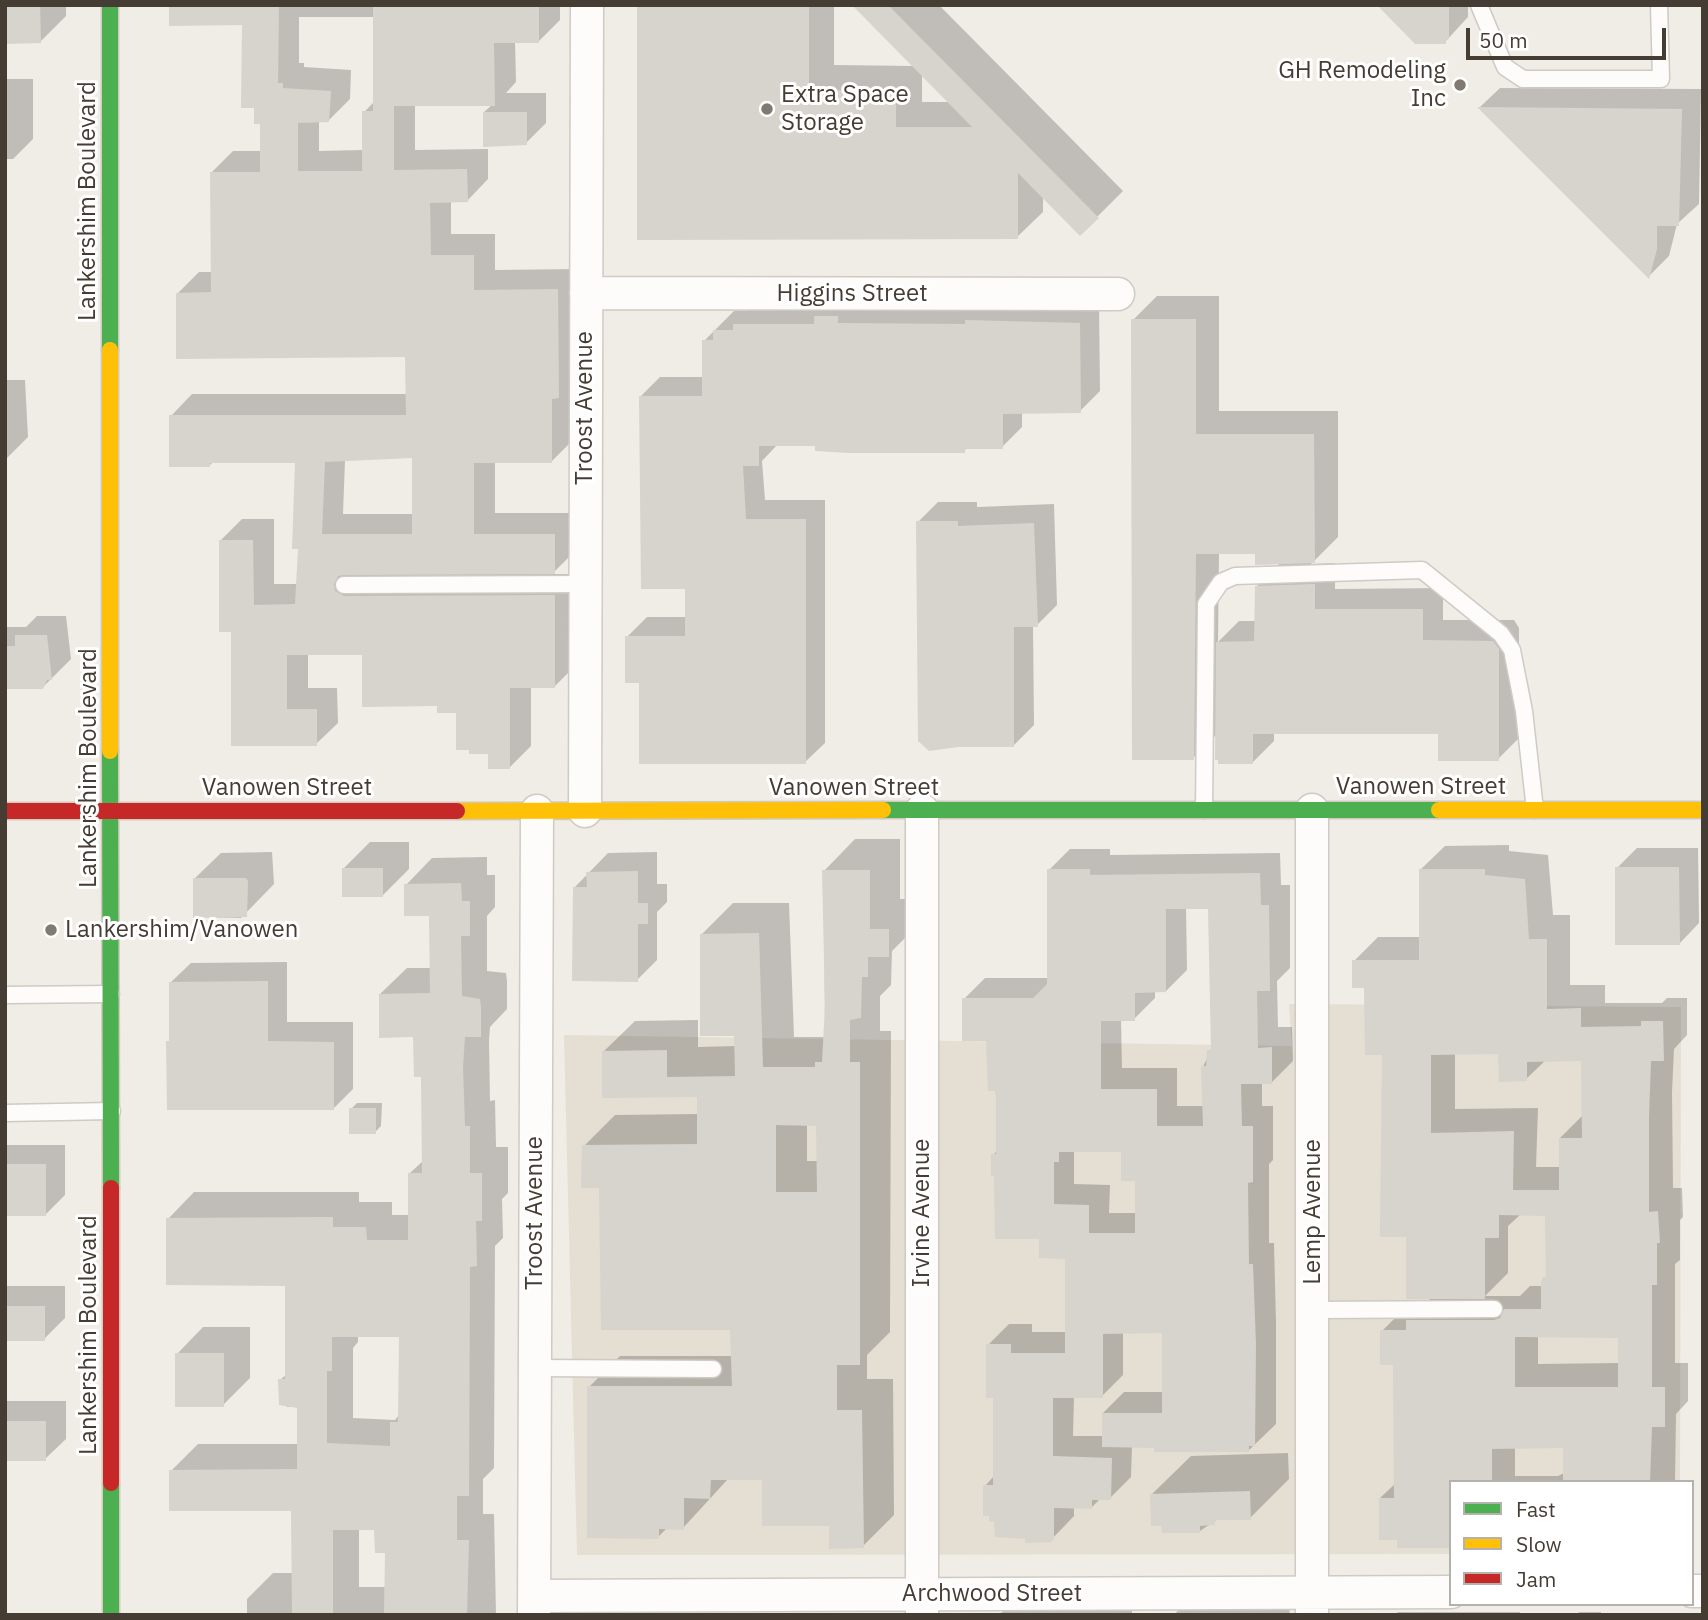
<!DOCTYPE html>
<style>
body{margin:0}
#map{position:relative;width:1708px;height:1620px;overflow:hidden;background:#f0ece6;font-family:"IBM Plex Sans",sans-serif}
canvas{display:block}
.frame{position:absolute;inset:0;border:7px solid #453d33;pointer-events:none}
.legend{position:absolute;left:1449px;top:1480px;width:245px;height:126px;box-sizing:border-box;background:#fff;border:2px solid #b5b1ad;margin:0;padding:9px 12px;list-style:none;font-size:21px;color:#453d33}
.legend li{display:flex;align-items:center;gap:14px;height:35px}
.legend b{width:35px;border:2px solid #b5b1ad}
.scale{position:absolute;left:1466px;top:28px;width:200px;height:32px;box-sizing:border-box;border:4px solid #453d33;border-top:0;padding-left:9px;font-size:21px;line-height:24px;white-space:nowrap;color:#453d33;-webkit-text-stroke:5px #fff;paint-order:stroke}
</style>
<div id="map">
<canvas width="1708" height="1620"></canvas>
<div class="frame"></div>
<ul class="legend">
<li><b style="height:9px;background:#4caf50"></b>Fast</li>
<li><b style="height:9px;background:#ffc107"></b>Slow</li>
<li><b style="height:9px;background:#c62828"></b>Jam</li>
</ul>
<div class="scale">50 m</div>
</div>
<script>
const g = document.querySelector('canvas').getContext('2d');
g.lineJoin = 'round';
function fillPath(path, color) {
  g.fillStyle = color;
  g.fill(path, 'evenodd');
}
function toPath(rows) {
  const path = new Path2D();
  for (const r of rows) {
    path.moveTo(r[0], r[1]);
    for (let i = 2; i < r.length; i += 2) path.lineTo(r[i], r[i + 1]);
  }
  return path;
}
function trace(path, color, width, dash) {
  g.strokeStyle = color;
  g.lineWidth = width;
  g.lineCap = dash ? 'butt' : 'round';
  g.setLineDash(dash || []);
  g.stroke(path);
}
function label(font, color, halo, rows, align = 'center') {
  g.font = font + ' "IBM Plex Sans",sans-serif';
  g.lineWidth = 6;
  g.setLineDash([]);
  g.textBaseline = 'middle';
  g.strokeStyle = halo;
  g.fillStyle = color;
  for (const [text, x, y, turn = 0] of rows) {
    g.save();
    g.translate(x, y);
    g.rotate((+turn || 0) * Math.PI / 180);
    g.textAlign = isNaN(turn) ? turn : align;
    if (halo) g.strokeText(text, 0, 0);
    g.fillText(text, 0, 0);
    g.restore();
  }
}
const residential = toPath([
 [1289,1004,1681,1007,1680,1482,1451,1482,1451,1554,577,1555,564,1035,1292,1046]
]);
const shadow = toPath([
 [5,5,66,5,66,16,40,42],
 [171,5,560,5,560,20,538,42,515,41,516,82,506,93,546,93,546,123,526,143,484,112,493,104,415,104,415,150,488,149,488,179,467,201,451,201,451,234,495,234,495,270,579,269,573,440,551,462,495,461,495,513,575,513,575,551,552,574,575,574,576,665,555,686,531,686,531,746,510,767,490,753,458,711,439,704,363,653,308,653,308,688,337,688,338,723,316,744,232,744,233,630,220,541,242,519,274,519,274,584,298,584,300,547,297,461,214,461,209,466,171,416,192,394,407,394,407,355,177,294,199,272,213,272,211,173,233,151,262,151,262,122,243,23],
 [299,17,375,17,375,101,364,112,364,150,319,151,319,121,328,121,350,99,351,70,304,67,304,63,299,63],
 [414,456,414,514,343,514,345,460],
 [639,5,834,5,834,65,914,66,854,5,939,5,1123,191,1080,234,1043,196,1043,212,1017,237],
 [922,73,949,102,922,102],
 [1379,5,1468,5,1468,17,1445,42],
 [5,79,33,79,33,139,13,159,5,159],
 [1500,88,1701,89,1699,204,1677,224,1669,256,1649,276,1480,107],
 [1157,296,1219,296,1219,411,1338,411,1338,537,1311,564,1335,563,1335,589,1443,588,1443,620,1514,620,1519,628,1519,738,1498,759,1439,732,1274,732,1274,741,1253,762,1217,734,1193,758,1133,320],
 [1219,553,1257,553,1281,562,1256,587,1256,621,1239,621,1218,642],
 [1099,303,1100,391,1080,411,1022,412,1022,427,1002,447,968,447,964,451,778,444,762,461,765,500,825,500,825,743,805,762,641,682,627,637,647,617,686,617,686,587,640,397,660,377,704,377,704,341,734,311,749,311,754,305],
 [5,380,25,380,28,437,5,460],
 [938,502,977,502,977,507,1054,504,1057,605,1037,625,1033,625,1034,725,1014,745,918,522],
 [37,616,66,616,71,659,43,687,5,687,5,627,26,627],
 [855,839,900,839,900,899,919,899,919,924,892,951,891,985,880,996,880,1031,891,1031,890,1332,867,1355,867,1379,893,1379,894,1515,863,1546,764,1478,728,1479,683,1528,668,1527,658,1537,589,1387,620,1356,733,1356,732,1328,601,1186,584,1146,615,1115,699,1114,699,1096,603,1052,635,1021,698,1020,698,1047,736,1046,736,1034,702,934,733,903,789,903,794,1037,825,1037,824,871],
 [807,1124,818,1124,818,1161,807,1161],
 [370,842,409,842,409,869,383,895,343,869],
 [1509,845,1509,851,1548,855,1553,915,1570,915,1570,985,1605,985,1605,1003,1662,1003,1667,998,1687,998,1687,1035,1674,1049,1672,1092,1673,1188,1682,1188,1683,1217,1680,1220,1680,1260,1675,1264,1675,1363,1688,1363,1688,1401,1676,1414,1675,1482,1451,1482,1399,1538,1380,1498,1396,1483,1395,1364,1382,1331,1406,1307,1422,1307,1432,1297,1407,1235,1384,1053,1366,986,1354,961,1378,937,1420,937,1420,870,1445,846],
 [1500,1052,1526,1079,1546,1060,1582,1060,1583,1115,1560,1138,1561,1167,1536,1167,1538,1108,1455,1109,1455,1053],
 [1521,1214,1547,1214,1548,1274,1543,1286,1530,1286,1520,1296,1485,1296,1508,1273,1508,1226],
 [1538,1335,1620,1336,1620,1363,1538,1364],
 [1564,1446,1564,1473,1558,1476,1515,1476,1515,1447],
 [1637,848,1698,848,1699,923,1680,943,1617,868],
 [1070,849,1110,849,1110,855,1280,853,1281,885,1290,885,1290,968,1277,981,1278,1027,1292,1027,1293,1061,1272,1082,1262,1082,1262,1106,1273,1106,1273,1160,1269,1164,1269,1243,1274,1243,1276,1323,1276,1424,1249,1450,1132,1446,1131,1477,1110,1498,1101,1498,1092,1507,1074,1507,1074,1516,1050,1541,1027,1538,996,1519,985,1486,994,1476,994,1396,988,1345,1009,1324,1032,1324,1032,1332,1067,1332,1067,1257,1041,1237,996,1174,993,1155,998,1150,998,1099,988,1039,964,999,985,978,1048,978,1049,870],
 [1186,907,1209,907,1213,1046,1203,1067,1204,1106,1177,1106,1177,1068,1122,1068,1121,1019,1134,1019,1155,998,1155,991,1166,991,1187,970],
 [1122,1150,1137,1180,1137,1213,1109,1213,1110,1185,1074,1184,1074,1151],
 [1123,1332,1164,1332,1164,1392,1124,1392,1103,1413,1103,1436,1073,1436,1074,1396,1102,1396,1123,1375],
 [272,852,274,884,241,918,194,917,194,879,221,853],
 [657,852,657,884,667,884,667,902,657,912,657,960,637,980,574,888,608,853],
 [487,857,487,875,495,875,495,907,487,916,487,971,506,973,507,981,507,1009,490,1027,489,1040,490,1101,495,1100,496,1147,508,1147,508,1193,502,1199,503,1238,495,1246,494,1468,483,1479,483,1514,494,1514,496,1615,247,1615,247,1599,273,1573,293,1573,293,1509,171,1471,198,1444,299,1444,299,1407,287,1407,280,1380,287,1374,286,1284,168,1219,194,1192,359,1192,359,1202,392,1202,392,1215,410,1215,410,1173,424,1160,423,1075,415,1036,380,994,407,968,432,968,431,914,406,885,432,858],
 [358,1335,401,1335,400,1414,395,1420,353,1418,353,1348,358,1342],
 [359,1528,376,1528,387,1551,386,1587,359,1587],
 [287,962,287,1022,353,1022,353,1089,333,1109,168,1042,171,1038,171,982,191,963],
 [357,1103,382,1103,381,1126,375,1132,351,1109],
 [5,1145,65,1145,65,1195,46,1214,5,1214],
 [5,1286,65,1286,65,1318,44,1339,5,1340],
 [203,1327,250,1327,250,1378,223,1405,177,1354],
 [5,1401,66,1401,66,1439,45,1459,5,1459],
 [1288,1453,1289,1479,1250,1518,1219,1518,1200,1531,1152,1494,1191,1456],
 [1010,1604,1132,1604,1132,1615,999,1615],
 [1181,1607,1289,1607,1290,1615,1174,1615],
 [1398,1612,1520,1612,1520,1615,1395,1615],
 [1579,1612,1601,1612,1601,1615,1577,1615]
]);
const building = toPath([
 [5,5,40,5,41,43,5,44],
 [169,5,279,5,278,83,283,83,283,88,331,91,329,122,298,123,298,171,362,171,362,111,373,111,373,5,539,5,539,43,494,43,495,106,394,106,394,170,467,169,468,202,430,203,431,255,474,255,474,290,558,289,559,398,552,399,552,463,474,463,474,534,555,534,555,574,344,575,338,576,334,584,335,591,344,596,555,595,555,688,510,688,510,769,488,769,488,754,469,754,469,750,456,750,456,713,437,713,437,706,362,707,362,655,287,655,287,709,317,709,317,746,231,746,231,632,219,632,219,540,253,540,254,605,295,604,298,549,292,549,295,463,210,463,210,467,169,467,169,415,406,415,405,357,176,359,176,293,211,292,210,172,260,172,260,124,254,124,254,108,241,108,242,25,169,26],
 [412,458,412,534,322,534,325,462],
 [637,5,809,6,809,90,896,91,896,127,972,127,852,5,888,5,1099,218,1080,236,1018,173,1018,239,637,240],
 [1377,5,1449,5,1449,39,1446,39,1446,44,1415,44],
 [1477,107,1682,109,1679,226,1657,226,1657,249,1649,279],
 [483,112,527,112,527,145,483,147],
 [814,316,838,316,838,323,965,324,965,320,1080,323,1081,413,1003,414,1003,449,965,449,965,453,849,453,815,451,815,446,759,446,759,466,743,466,746,519,806,519,806,764,639,764,639,683,625,683,625,636,685,636,685,589,641,589,639,396,702,396,702,340,713,340,713,330,733,330,733,324,814,324],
 [1131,319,1196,319,1196,434,1314,434,1315,563,1255,565,1255,554,1196,554,1194,760,1132,760],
 [916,521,958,521,958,526,1034,523,1038,627,1014,627,1014,747,958,747,929,751,918,741],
 [1315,584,1315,609,1423,609,1423,640,1493,641,1499,649,1499,761,1438,761,1438,734,1253,734,1253,764,1218,764,1218,760,1215,760,1216,642,1254,641,1255,586],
 [15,635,47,635,52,680,47,680,43,689,5,689,5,646,15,646],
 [1615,867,1679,867,1680,945,1615,945],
 [342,868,383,868,383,897,342,897],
 [1047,869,1090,869,1090,875,1260,873,1261,905,1269,905,1270,991,1257,991,1258,1048,1272,1047,1272,1084,1241,1084,1242,1126,1253,1126,1253,1182,1248,1183,1249,1264,1253,1264,1256,1345,1255,1446,1249,1446,1249,1452,1154,1452,1154,1448,1102,1447,1102,1413,1162,1413,1162,1333,1103,1334,1103,1398,1053,1398,1053,1456,1112,1458,1111,1500,1092,1500,1092,1509,1054,1508,1054,1539,1051,1542,1025,1543,1025,1539,995,1537,994,1521,989,1522,989,1516,983,1516,983,1485,993,1485,993,1398,986,1398,986,1344,1011,1344,1011,1353,1065,1353,1065,1259,1039,1258,1039,1239,995,1239,994,1176,991,1176,991,1154,996,1154,996,1099,995,1091,988,1091,986,1041,962,1041,962,998,1033,998,1047,984],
 [1166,909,1208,909,1211,1050,1207,1050,1206,1066,1201,1066,1203,1126,1157,1126,1157,1089,1101,1089,1101,1021,1135,1021,1135,993,1166,992],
 [1059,1152,1121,1152,1121,1181,1135,1181,1135,1233,1089,1233,1089,1205,1054,1204,1054,1162,1059,1162],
 [1419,869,1485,869,1485,875,1525,879,1529,939,1547,939,1547,1009,1581,1008,1581,1027,1641,1026,1641,1021,1663,1021,1664,1061,1651,1061,1649,1117,1649,1212,1658,1211,1660,1243,1657,1243,1657,1285,1652,1285,1652,1387,1665,1387,1665,1427,1652,1427,1650,1482,1563,1482,1563,1448,1492,1449,1492,1482,1451,1482,1451,1548,1397,1548,1397,1540,1379,1540,1379,1498,1394,1498,1393,1365,1380,1365,1380,1330,1406,1330,1406,1320,1494,1320,1500,1318,1504,1309,1541,1309,1541,1282,1543,1277,1546,1277,1545,1216,1499,1215,1499,1238,1485,1238,1485,1299,1406,1299,1406,1237,1380,1237,1382,1055,1365,1055,1364,988,1352,988,1352,960,1419,960],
 [1498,1054,1499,1082,1527,1081,1527,1062,1581,1061,1582,1138,1559,1138,1559,1190,1513,1190,1514,1131,1431,1133,1431,1055],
 [1515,1337,1618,1338,1618,1387,1515,1387],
 [822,870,870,870,870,929,889,929,889,957,868,957,868,977,862,977,861,1018,850,1020,850,1062,860,1062,860,1365,837,1365,837,1410,862,1410,864,1548,829,1549,829,1526,762,1526,762,1480,711,1480,710,1499,684,1498,684,1530,659,1529,659,1539,587,1538,587,1386,732,1386,730,1330,601,1330,599,1188,581,1188,582,1145,697,1144,697,1097,602,1098,602,1051,667,1050,667,1077,735,1076,734,1036,700,1036,700,934,759,933,763,1067,815,1067,815,1062,822,1062,825,1006],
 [776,1125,816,1126,817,1192,776,1192],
 [638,871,638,903,648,903,648,924,638,924,638,982,572,981,573,887,587,887,586,872],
 [193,878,246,878,248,881,247,917,193,918],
 [461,883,462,901,470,901,470,936,461,936,462,996,480,999,481,1008,481,1037,465,1037,463,1067,465,1126,470,1126,470,1173,482,1173,482,1221,476,1221,477,1266,470,1267,469,1496,457,1496,457,1540,469,1540,467,1615,384,1615,385,1553,375,1553,374,1530,333,1530,333,1615,292,1615,291,1511,169,1511,169,1470,297,1469,297,1408,279,1405,278,1379,285,1379,285,1286,166,1285,166,1218,333,1217,333,1227,366,1227,367,1240,408,1240,408,1173,422,1173,421,1077,414,1077,413,1037,379,1038,379,994,430,993,429,916,404,916,404,884],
 [332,1337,399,1337,398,1422,390,1422,390,1446,327,1443,327,1371,332,1371],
 [268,981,268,1041,334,1042,334,1110,167,1110,166,1041,169,1041,169,982],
 [349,1108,376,1108,376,1134,349,1134],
 [5,1164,46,1164,46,1216,5,1216],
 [5,1306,45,1306,45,1341,5,1341],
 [175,1353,224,1353,224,1407,175,1407],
 [5,1421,46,1421,46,1461,5,1461],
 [1250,1491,1251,1520,1215,1520,1215,1525,1200,1526,1200,1533,1162,1533,1161,1526,1151,1526,1150,1494]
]);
const lane = toPath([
 [1479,5,1505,67,1523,79,1661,79,1659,5],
 [344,585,585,584],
 [1204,810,1206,604,1221,582,1235,576,1422,570,1501,634,1512,650,1524,711,1535,810],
 [5,995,111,994],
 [5,1113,112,1111],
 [1313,1310,1494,1309],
 [534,1368,713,1369]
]);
const street = toPath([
 [586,293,1118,294],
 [922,810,922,1613],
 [1312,810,1312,1613],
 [585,811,587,5],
 [1692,1591,1703,1591],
 [534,1596,1451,1592],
 [534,1615,537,811]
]);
const fast = toPath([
 [110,5,110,350],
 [110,751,111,1188],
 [883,810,1439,810],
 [111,1483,111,1615]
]);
const slow = toPath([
 [110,350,110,751],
 [1439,810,1703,810],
 [457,811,883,810]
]);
const jam = toPath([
 [5,811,457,811],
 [111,1188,111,1483]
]);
const markers = [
 [1460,85,7,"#817a72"],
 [767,109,7,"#817a72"],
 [51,930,7,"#817a72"]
];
const poiNames = [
 ["GH Remodeling",1446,71,"right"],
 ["Inc",1446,99,"right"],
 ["Extra Space",781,95],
 ["Storage",781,123],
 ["Lankershim/Vanowen",65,930]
];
const streetNames = [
 ["Lankershim Boulevard",88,201,-90],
 ["Higgins Street",852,294],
 ["Troost Avenue",585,408,-90],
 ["Lankershim Boulevard",89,768,-90],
 ["Vanowen Street",1421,787],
 ["Vanowen Street",287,788],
 ["Vanowen Street",854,788],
 ["Lemp Avenue",1313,1212,-90],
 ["Troost Avenue",535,1213,-90],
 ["Irvine Avenue",922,1213,-90],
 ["Lankershim Boulevard",89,1335,-90],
 ["Archwood Street",992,1594]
];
fillPath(residential, '#e4ded3');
fillPath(shadow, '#0003');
fillPath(building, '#d7d3cd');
trace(lane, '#cecac4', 19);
trace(street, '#cecac4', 35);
trace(fast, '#d1cabe', 19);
trace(slow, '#d1cabe', 19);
trace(jam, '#d1cabe', 19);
trace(lane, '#fdfcfb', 16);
trace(street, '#fdfcfb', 32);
trace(fast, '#4caf50', 16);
trace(slow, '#ffc107', 16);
trace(jam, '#c62828', 16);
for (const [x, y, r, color] of markers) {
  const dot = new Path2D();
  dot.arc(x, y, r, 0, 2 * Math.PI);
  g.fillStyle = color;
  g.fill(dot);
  trace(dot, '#fff', 2.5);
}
label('24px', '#453d33', '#fff', poiNames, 'left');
label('24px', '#453d33', '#fff', streetNames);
</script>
